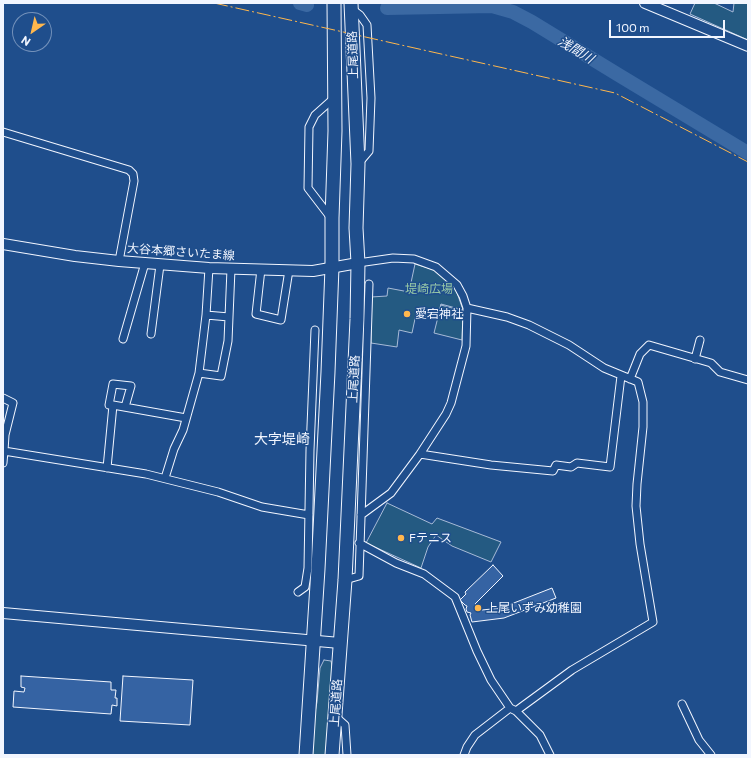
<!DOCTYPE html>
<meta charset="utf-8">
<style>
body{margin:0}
#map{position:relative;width:751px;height:758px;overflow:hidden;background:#1f4e8c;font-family:Commissioner,sans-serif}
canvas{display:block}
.frame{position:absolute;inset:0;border:4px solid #f2f6ff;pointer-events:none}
.north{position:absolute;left:12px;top:12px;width:40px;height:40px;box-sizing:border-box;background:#1f4e8c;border:1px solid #7391ba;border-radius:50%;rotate:214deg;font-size:11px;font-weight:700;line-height:16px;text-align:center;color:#f2f6ff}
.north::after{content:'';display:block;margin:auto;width:14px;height:18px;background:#ffb74d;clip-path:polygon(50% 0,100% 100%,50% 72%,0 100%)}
.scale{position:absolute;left:609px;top:20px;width:116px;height:18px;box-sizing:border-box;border:2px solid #f2f6ff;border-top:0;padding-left:5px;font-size:12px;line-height:14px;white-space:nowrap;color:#f2f6ff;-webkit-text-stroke:3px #1f4e8c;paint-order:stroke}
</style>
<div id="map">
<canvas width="751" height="758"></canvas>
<div class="frame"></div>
<div class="north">N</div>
<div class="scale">100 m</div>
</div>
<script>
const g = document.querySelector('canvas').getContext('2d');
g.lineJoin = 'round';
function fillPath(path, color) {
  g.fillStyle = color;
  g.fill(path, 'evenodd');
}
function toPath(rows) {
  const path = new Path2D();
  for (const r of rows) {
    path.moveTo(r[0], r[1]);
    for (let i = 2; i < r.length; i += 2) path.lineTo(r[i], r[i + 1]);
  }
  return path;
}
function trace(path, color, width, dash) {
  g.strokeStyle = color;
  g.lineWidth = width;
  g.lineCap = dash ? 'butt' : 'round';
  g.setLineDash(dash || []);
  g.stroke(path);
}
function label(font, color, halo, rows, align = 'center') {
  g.font = font + ' Commissioner,"Noto Sans JP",sans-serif';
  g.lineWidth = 3;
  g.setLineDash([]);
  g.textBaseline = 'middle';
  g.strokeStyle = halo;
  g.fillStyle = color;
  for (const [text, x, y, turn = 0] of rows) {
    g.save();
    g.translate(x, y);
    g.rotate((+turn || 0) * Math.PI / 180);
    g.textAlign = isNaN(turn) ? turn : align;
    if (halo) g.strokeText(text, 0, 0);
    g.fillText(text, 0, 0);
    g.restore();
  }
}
const green = toPath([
 [695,3,714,3,733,12,734,3,748,3,748,40,690,14,695,3],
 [415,264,438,271,455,287,463,310,441,304,437,319,416,314,412,333,399,330,397,347,371,343,371,297,387,296,388,288,409,292,415,264],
 [441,305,463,311,462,340,434,333,441,305],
 [387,503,432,524,437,518,501,542,491,562,452,546,436,535,428,547,421,568,366,543,387,503],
 [324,660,331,661,333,671,327,755,310,755,311,733,317,702,320,668,324,660]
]);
const river = toPath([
 [300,3,307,5],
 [387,8,492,6,513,12,532,22,617,74,748,153]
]);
const building = toPath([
 [493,565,503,576,475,604,482,610,501,608,552,588,556,598,504,618,472,622,470,615,471,613,467,612,466,609,467,606,465,605,460,600,466,594,465,592,493,565],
 [21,676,111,682,111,690,116,690,115,698,117,698,117,706,112,705,111,714,13,707,14,691,24,692,25,688,21,687,21,676],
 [123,676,193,680,190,725,120,721,123,676]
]);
const street = toPath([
 [352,9,360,15,367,25,371,98,369,151,358,164],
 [3,132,129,170,133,174,134,181,119,261],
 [331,218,308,188,309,127,315,115,334,98],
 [358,263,393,258,414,259,436,267,457,285,463,296,467,308,466,346,451,403,446,414,420,454,391,493,361,515],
 [261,269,256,314,281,320,289,270],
 [467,308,507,317,529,325,569,345,604,368,638,382,643,402,643,427,637,484,636,506,640,544,653,622,572,670,516,711],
 [206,315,229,317],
 [151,334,160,265],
 [123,339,145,263],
 [695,359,700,340],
 [199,373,221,376,228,341,231,269],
 [630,379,640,354,649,345,711,363,720,372,748,380],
 [3,398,13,403,5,435,4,451],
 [113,405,109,405,113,384,131,386,125,407],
 [420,454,491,465,553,471,556,465,571,467,577,463,610,467,621,376],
 [3,463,4,451,146,474,218,492,262,507,309,515],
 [107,468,113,405,186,418],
 [165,478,174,449,183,430,199,373,206,315,209,268],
 [359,543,396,563,424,574,455,597,477,651,491,680,510,708,516,711,540,735,550,755],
 [345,580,359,576,369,284],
 [298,592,305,587,308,568,310,450,315,330],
 [682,704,699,740,711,755],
 [335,716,345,725,347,755],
 [464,755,467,747,475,735,510,708]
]);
const secondary = toPath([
 [645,3,748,46],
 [3,244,75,256,119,261,209,268,313,271,358,263],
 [3,613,340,643]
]);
const highway = toPath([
 [306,755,318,569,328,372,332,267,332,218,335,131,334,3],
 [332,755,345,580,357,319,358,263,356,228,358,164,351,3]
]);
const power = toPath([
 [214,3,615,93,748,162]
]);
const markers = [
 [407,314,4,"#ffb74d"],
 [401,538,4,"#ffb74d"],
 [478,608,4,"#ffb74d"]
];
const streetNames = [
 ["上尾道路",353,55,-92],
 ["大谷本郷さいたま線",181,252,4],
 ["上尾道路",354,379,-87],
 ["上尾道路",336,703,-86]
];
const parkNames = [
 ["堤崎広場",429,289]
];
const poiNames = [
 ["愛宕神社",415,314],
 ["Fテニス",409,538],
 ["上尾いずみ幼稚園",486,608]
];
const waterNames = [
 ["浅間川",576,50,31]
];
const quarterNames = [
 ["大字堤崎",282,439]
];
fillPath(green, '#245a82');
trace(green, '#a8bbd7', 1);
trace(river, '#3b69a3', 14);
fillPath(building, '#3563a3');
trace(building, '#f2f6ff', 1);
trace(street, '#f2f6ff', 9);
trace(secondary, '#f2f6ff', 12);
trace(highway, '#f2f6ff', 15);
trace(street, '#1f4e8c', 7);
trace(secondary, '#1f4e8c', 10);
trace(highway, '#1f4e8c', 13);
trace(power, '#ffb74d', 1, [14, 3, 2, 3]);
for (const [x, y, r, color] of markers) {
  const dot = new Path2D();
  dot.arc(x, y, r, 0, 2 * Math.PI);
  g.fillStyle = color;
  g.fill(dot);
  trace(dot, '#1f4e8c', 1.5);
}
label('12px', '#f2f6ff', '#1f4e8c', streetNames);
label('12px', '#97c8a6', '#1f4e8c', parkNames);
label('12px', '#f2f6ff', '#1f4e8c', poiNames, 'left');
label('italic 13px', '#f2f6ff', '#1f4e8c', waterNames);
label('14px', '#f2f6ff', '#1f4e8c', quarterNames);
</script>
